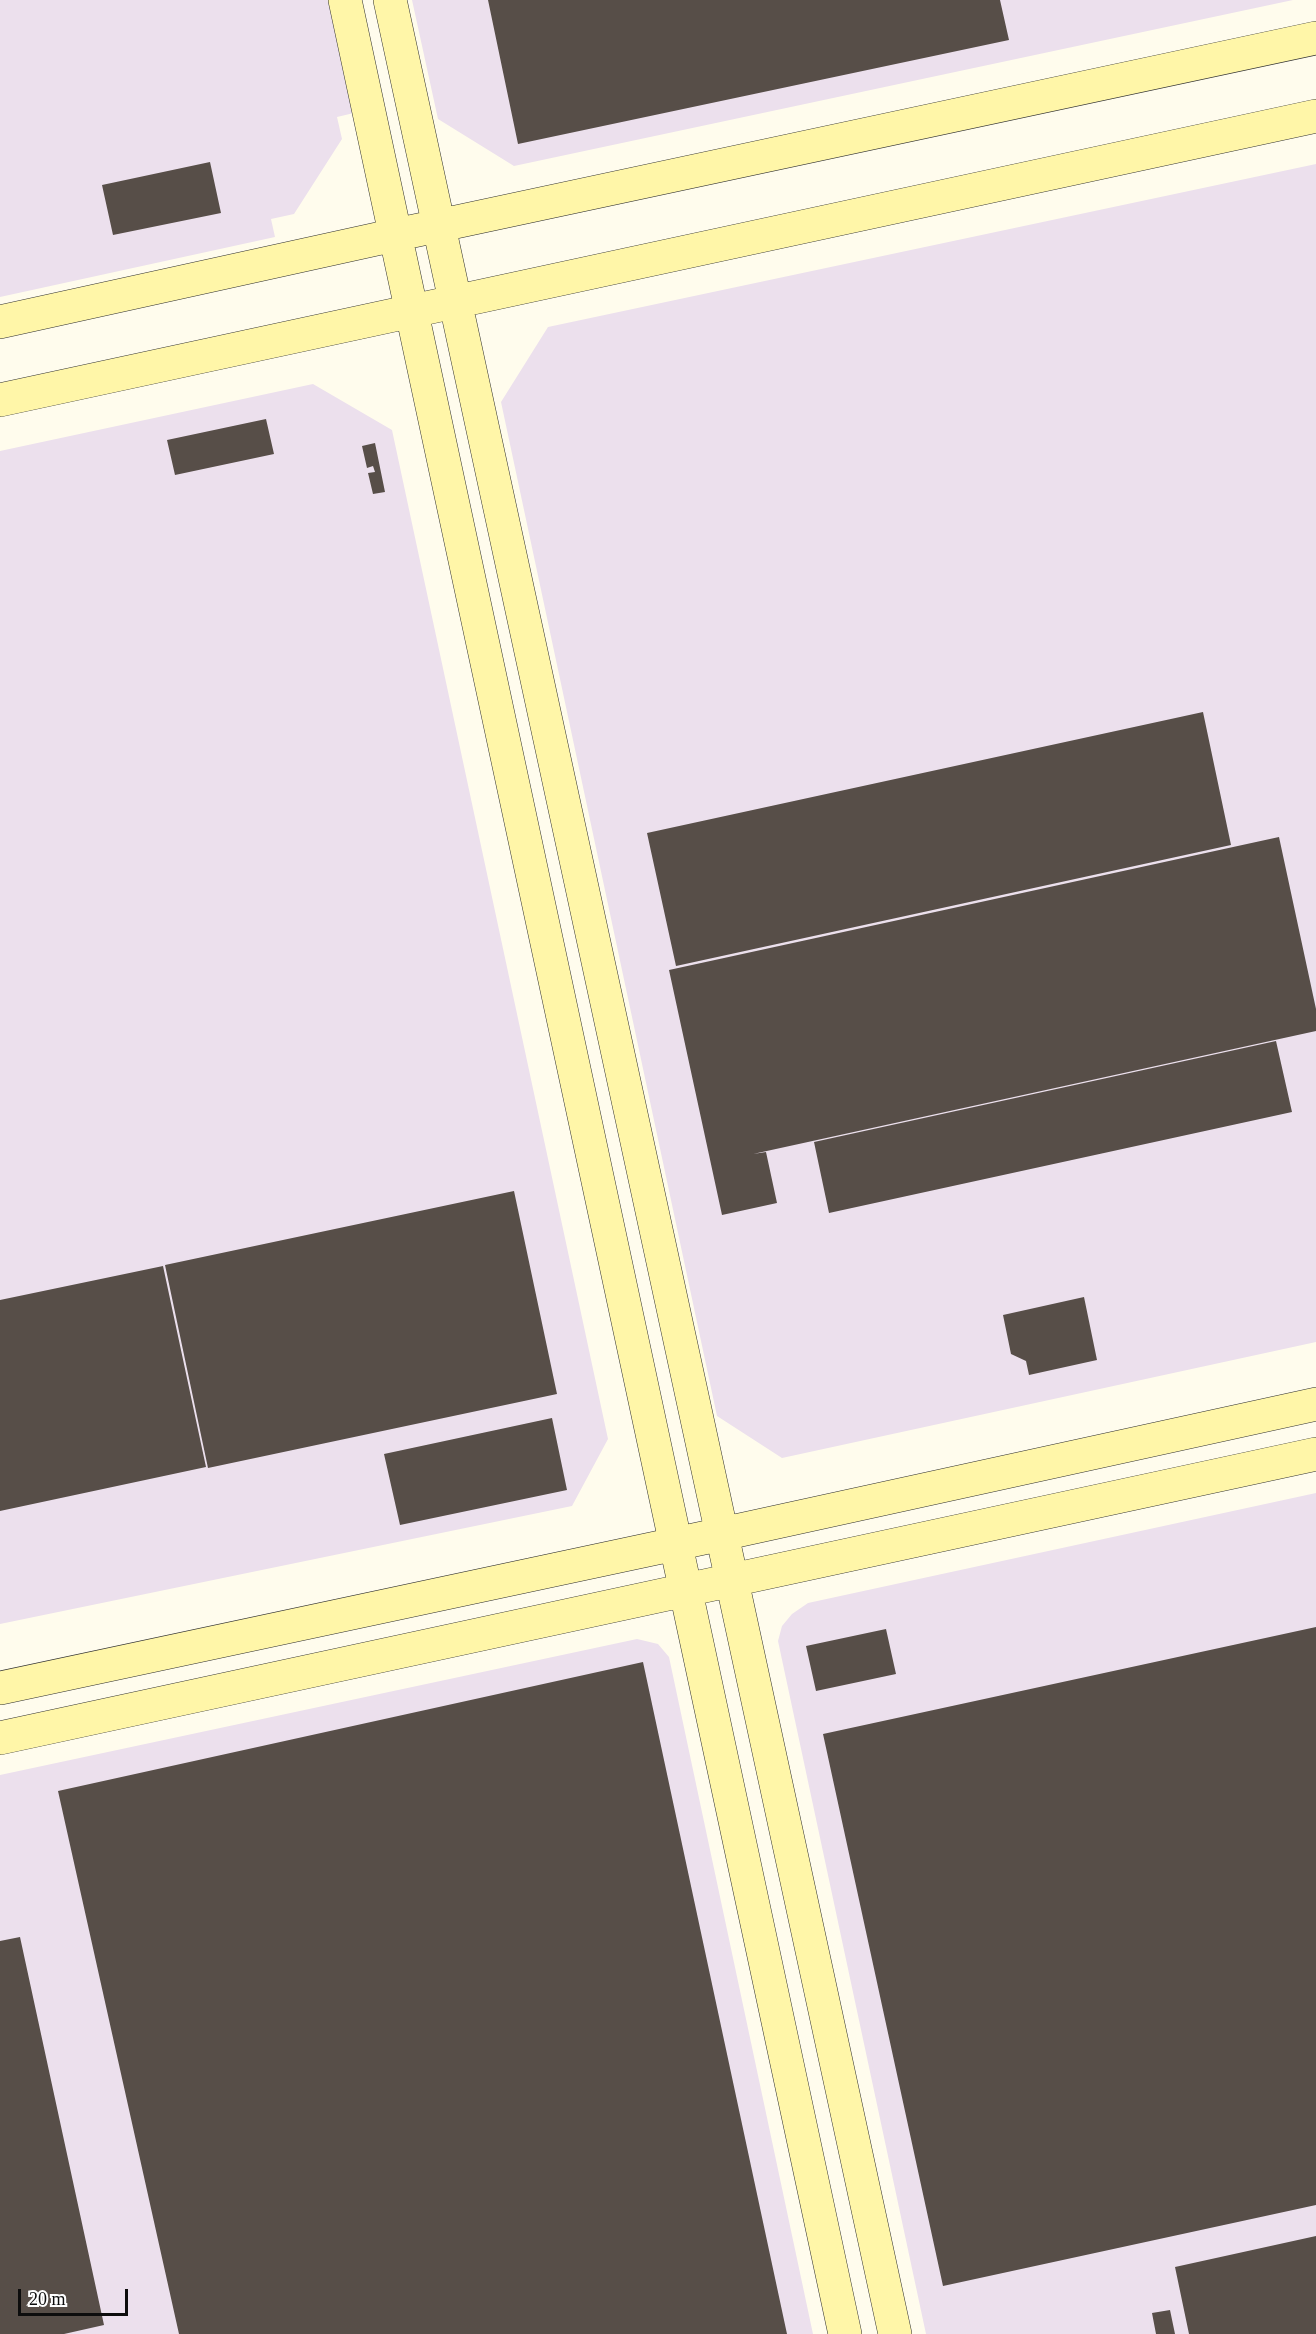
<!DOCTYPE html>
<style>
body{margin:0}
#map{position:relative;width:1316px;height:2334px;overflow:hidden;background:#fffced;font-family:Georgia,serif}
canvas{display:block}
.scale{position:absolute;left:18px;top:2289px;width:110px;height:27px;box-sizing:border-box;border:3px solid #0d0d0d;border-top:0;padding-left:8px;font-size:18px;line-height:21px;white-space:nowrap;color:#0d0d0d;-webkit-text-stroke:4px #fff;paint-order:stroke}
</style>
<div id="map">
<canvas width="1316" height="2334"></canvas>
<div class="scale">20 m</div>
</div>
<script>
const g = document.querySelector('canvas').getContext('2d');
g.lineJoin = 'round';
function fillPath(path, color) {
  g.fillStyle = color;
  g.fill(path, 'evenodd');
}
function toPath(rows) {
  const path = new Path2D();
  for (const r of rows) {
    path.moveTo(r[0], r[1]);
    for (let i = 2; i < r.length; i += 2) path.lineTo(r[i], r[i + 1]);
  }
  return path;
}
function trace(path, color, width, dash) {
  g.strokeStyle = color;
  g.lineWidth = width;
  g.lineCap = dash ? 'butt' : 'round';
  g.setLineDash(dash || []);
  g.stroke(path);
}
const industrial = toPath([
 [0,0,333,0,358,112,337,117,342,139,294,214,271,219,275,237,0,297],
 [412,0,1293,0,514,166,438,119],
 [1316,164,1316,1342,782,1458,717,1416,501,402,548,327],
 [313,384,392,430,608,1439,572,1506,0,1624,0,451],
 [1316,1493,1316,2334,926,2334,778,1641,782,1626,792,1614,808,1603],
 [637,1639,658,1644,669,1657,813,2334,0,2334,0,1775]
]);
const building = toPath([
 [488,0,1000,0,1009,40,518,144],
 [210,162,221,213,113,235,102,185],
 [266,419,274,454,175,475,167,440],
 [375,443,385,492,373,494,368,473,375,472,373,466,367,468,362,446],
 [1203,712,1231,845,676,966,647,833],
 [1279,837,1316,1009,1316,1031,753,1154,766,1152,777,1203,722,1215,669,970],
 [1276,1041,1292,1112,829,1213,814,1142],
 [514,1191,557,1394,208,1468,165,1265],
 [163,1266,206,1467,0,1511,0,1300],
 [1084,1297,1097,1360,1029,1375,1026,1361,1011,1354,1003,1315],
 [552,1418,567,1490,400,1525,384,1454],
 [1316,1627,1316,2205,943,2286,823,1734],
 [886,1629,896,1674,816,1691,806,1646],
 [643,1662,787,2334,179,2334,58,1791],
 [20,1937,104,2325,64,2334,0,2334,0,1941],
 [1316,2236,1316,2334,1189,2334,1175,2267],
 [1170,2310,1175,2334,1156,2334,1152,2313]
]);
const secondary = toPath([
 [345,0,845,2334],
 [390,0,895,2334],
 [0,322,395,235,1316,38],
 [0,400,1316,116],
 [0,1688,722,1534,1316,1404],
 [0,1738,1316,1454]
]);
fillPath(industrial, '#ece0ed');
fillPath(building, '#574e48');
trace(secondary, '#2f2f2f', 34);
trace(secondary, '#fff6a8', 33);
</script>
